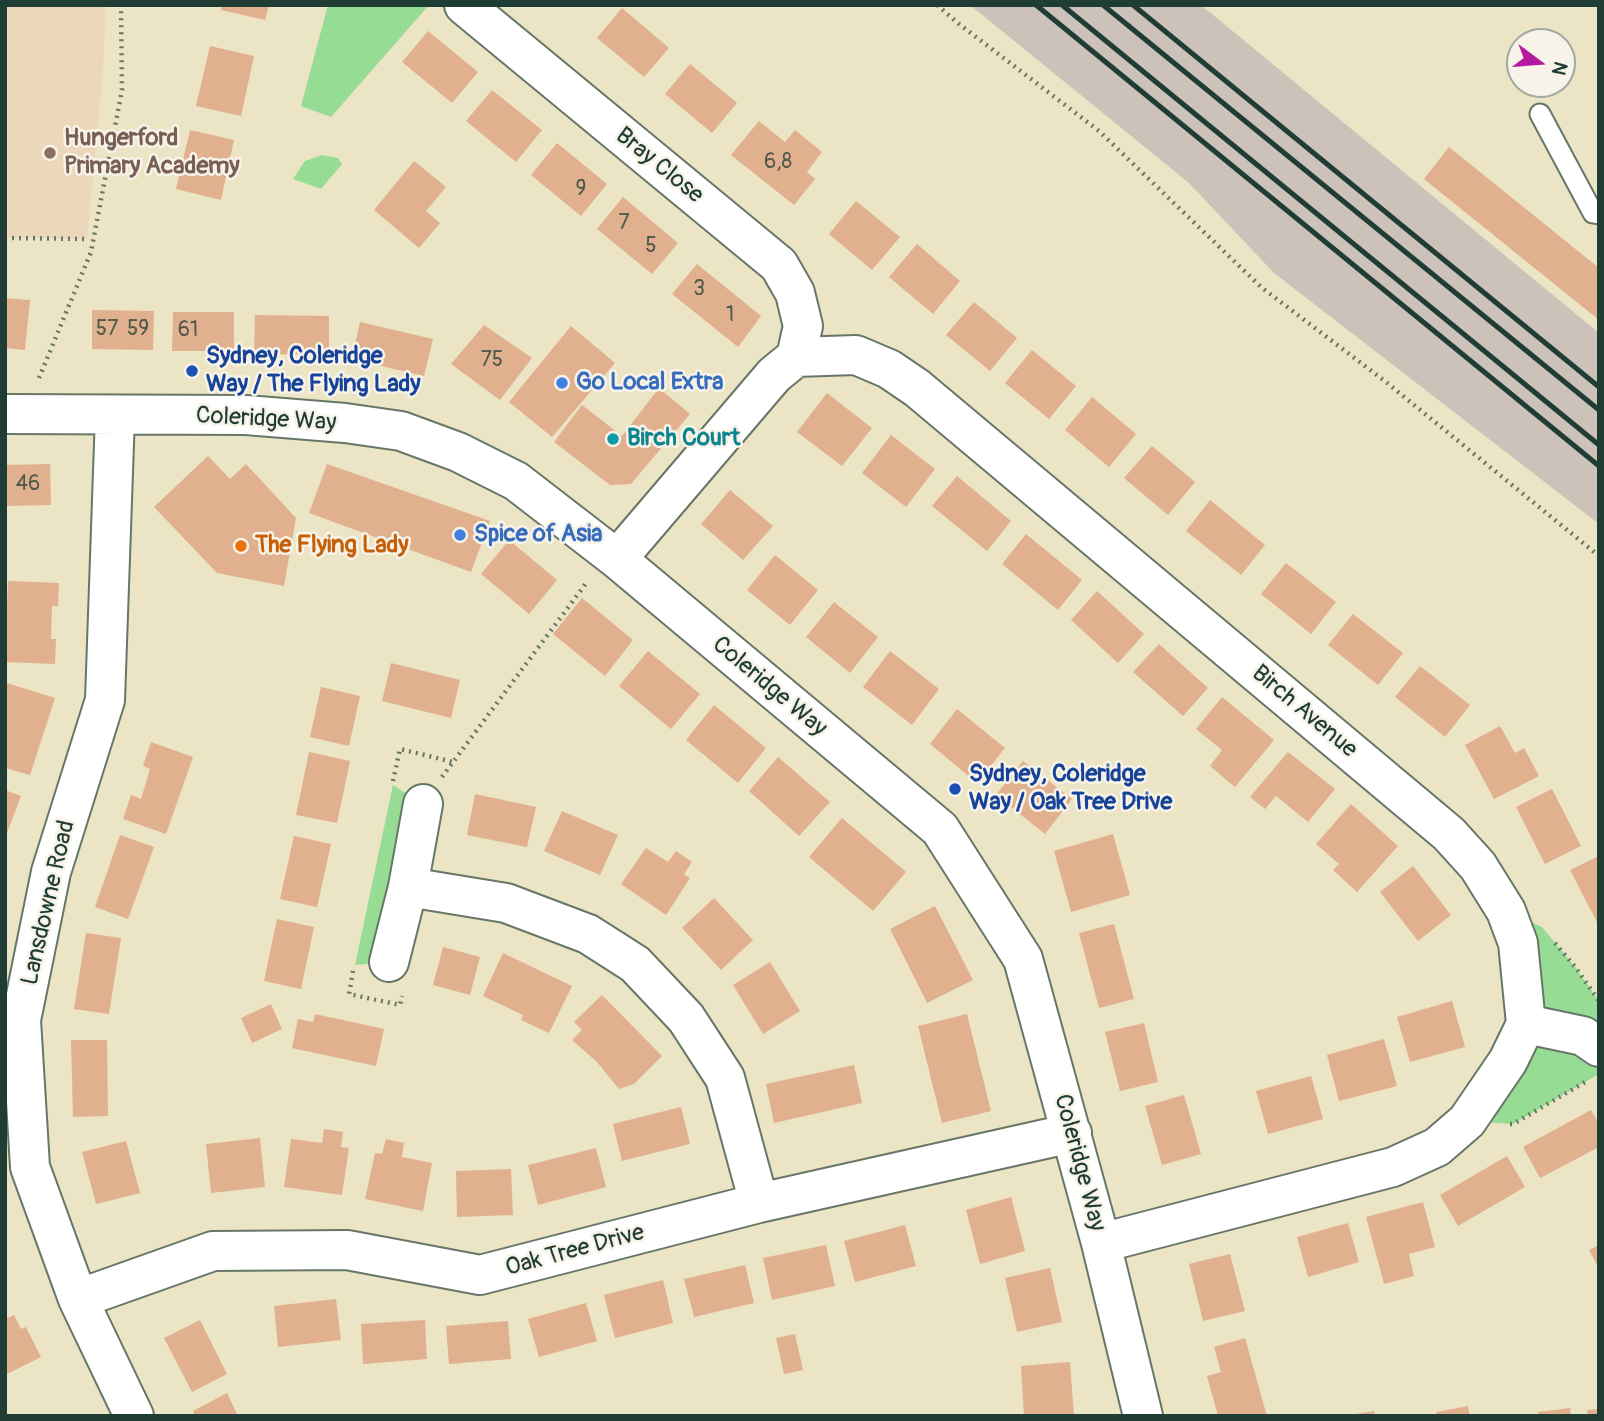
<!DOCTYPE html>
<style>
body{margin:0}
#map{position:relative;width:1604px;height:1421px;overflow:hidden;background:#ebe4c5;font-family:Pangolin,sans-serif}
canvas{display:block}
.frame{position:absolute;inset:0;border:7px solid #1f3d34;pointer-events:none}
.north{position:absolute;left:1506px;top:28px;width:70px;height:70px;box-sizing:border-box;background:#f7f3e8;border:2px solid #a1aaa0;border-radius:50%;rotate:106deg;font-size:19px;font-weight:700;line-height:28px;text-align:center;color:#1f3d34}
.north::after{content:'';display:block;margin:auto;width:24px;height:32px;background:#b5179e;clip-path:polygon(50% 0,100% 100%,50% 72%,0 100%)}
</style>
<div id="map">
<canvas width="1604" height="1421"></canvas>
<div class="frame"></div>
<div class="north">N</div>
</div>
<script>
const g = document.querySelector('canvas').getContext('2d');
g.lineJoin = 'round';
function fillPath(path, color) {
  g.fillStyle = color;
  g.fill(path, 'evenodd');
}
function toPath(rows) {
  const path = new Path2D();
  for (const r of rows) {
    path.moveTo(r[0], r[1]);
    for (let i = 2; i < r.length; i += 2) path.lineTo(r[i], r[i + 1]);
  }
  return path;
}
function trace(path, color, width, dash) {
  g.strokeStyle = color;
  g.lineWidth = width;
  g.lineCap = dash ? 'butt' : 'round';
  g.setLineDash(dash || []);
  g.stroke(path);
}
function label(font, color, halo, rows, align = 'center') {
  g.font = font + ' Pangolin,sans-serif';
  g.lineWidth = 5;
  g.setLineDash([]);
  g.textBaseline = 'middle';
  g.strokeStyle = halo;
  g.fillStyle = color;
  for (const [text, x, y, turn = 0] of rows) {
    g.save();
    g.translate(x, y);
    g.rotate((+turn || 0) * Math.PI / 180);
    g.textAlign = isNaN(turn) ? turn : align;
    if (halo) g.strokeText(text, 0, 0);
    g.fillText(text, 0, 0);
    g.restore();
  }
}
const built = toPath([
 [5,5,106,5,103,69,87,239,5,237]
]);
const industrial = toPath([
 [970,5,1201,5,1599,333,1599,524,1274,273,1189,183]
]);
const green = toPath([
 [328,5,429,5,331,117,301,106],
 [322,155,338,158,342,164,321,189,293,179,305,161],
 [393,785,423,804,389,962,355,965],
 [1506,911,1542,927,1576,968,1599,1001,1599,1074,1513,1124,1467,1121,1508,1061]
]);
const building = toPath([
 [222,5,269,5,265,20,221,10],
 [622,8,669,48,644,77,597,38],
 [428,31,478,72,452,103,402,62],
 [210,46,254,56,241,116,196,106],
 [690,64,737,103,712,133,665,94],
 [492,90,542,130,516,162,466,121],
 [759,121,785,142,795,130,822,152,807,172,815,179,794,205,731,155],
 [190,130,234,140,221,200,176,189],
 [557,143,607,184,581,216,531,175],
 [1449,147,1599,268,1599,320,1424,179],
 [414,161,446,187,426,211,440,223,419,248,374,210],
 [623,197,678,243,652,274,597,229],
 [856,201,900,237,872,270,829,234],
 [917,244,960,281,933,314,889,277],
 [697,264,761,316,738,347,672,294],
 [5,298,30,300,25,350,5,348],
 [974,302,1017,338,990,371,946,335],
 [92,310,154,311,153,350,92,349],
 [173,312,234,312,234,351,172,351],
 [255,315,329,316,329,355,254,354],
 [360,322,433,339,424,376,352,359],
 [484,325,532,358,500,400,451,364],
 [571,326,615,363,552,437,509,402],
 [1032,350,1076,386,1049,419,1005,383],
 [659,388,690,414,631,484,610,485,554,442,582,405,622,436],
 [827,393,872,428,842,466,797,432],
 [1092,397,1136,434,1109,467,1065,430],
 [891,435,935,469,906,507,862,473],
 [1152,446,1195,482,1168,515,1124,478],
 [208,456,230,479,246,464,296,518,284,586,217,573,154,507],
 [50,464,51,505,5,506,5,465],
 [327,464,490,521,471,572,309,513],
 [957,476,1011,521,987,551,932,506],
 [730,490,773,526,743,560,701,524],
 [1210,500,1265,545,1241,575,1186,531],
 [1026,534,1082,580,1058,610,1002,564],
 [509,540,557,580,529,614,481,574],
 [775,555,818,590,790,625,747,590],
 [1286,563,1336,602,1311,634,1261,594],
 [8,581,59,583,58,606,52,606,51,639,56,639,55,664,5,662],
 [1097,591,1144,634,1118,663,1071,620],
 [582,598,633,640,605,676,553,634],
 [834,602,878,637,850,673,806,637],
 [1353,614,1403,653,1378,685,1328,645],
 [1159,644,1208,688,1183,716,1133,672],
 [648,651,700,694,671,729,619,686],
 [890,651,939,689,912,725,863,687],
 [391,663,460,680,451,718,382,701],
 [1420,666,1470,705,1445,737,1395,697],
 [7,683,55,698,30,775,5,768],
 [321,687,360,696,349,746,310,737],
 [1222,697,1274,740,1235,787,1210,766,1222,750,1196,729],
 [714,705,766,748,738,783,686,740],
 [957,709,1005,748,977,783,930,744],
 [1500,726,1515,753,1524,748,1539,776,1494,799,1465,745],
 [151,742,193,757,166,834,123,819,131,795,141,799,150,769,143,766],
 [309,752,350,761,337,823,296,815],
 [1288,752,1335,789,1308,822,1276,796,1265,809,1250,797],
 [778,757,830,802,799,836,749,791],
 [1023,761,1072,799,1045,834,996,795],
 [1552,789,1581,846,1545,864,1516,807],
 [5,790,21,796,5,838],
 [475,794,536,807,527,847,467,835],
 [1351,804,1398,846,1357,892,1333,870,1339,864,1316,844],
 [562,811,618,835,600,875,544,851],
 [842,818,906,872,873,911,809,857],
 [1113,834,1130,895,1071,912,1054,851],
 [120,835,154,847,128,919,95,907],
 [294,836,331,844,317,907,280,899],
 [646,848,668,862,676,851,692,862,684,874,690,878,666,915,621,884],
 [1599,856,1599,926,1570,870],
 [1413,866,1451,915,1418,941,1380,892],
 [714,898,753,940,721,970,682,928],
 [935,906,973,980,927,1003,890,929],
 [277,919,314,927,301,989,264,981],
 [1114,924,1134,999,1099,1008,1079,933],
 [86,933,121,938,109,1014,74,1009],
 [443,947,480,957,470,995,433,985],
 [503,953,572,986,549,1033,521,1020,523,1015,483,996],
 [770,962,800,1011,763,1034,733,985],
 [602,995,662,1056,634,1084,619,1089,597,1062,572,1040,582,1030,574,1022],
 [1452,1001,1465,1047,1410,1062,1397,1017],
 [271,1004,282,1029,252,1043,241,1018],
 [315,1014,384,1029,376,1066,292,1048,298,1019,313,1022],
 [967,1014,991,1111,942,1123,918,1026],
 [1144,1023,1158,1082,1120,1091,1105,1032],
 [1384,1039,1397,1086,1339,1101,1327,1055],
 [71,1040,107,1040,108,1116,73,1117],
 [854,1065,862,1103,774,1123,766,1084],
 [1311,1076,1323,1119,1268,1134,1256,1091],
 [1184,1095,1201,1154,1162,1165,1145,1106],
 [681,1107,690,1144,622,1161,613,1124],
 [1591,1110,1599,1124,1599,1147,1540,1178,1523,1147],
 [324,1129,343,1132,341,1147,349,1148,342,1195,284,1187,291,1139,322,1143],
 [260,1138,265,1187,211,1193,206,1144],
 [386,1139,404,1143,402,1157,432,1163,423,1211,365,1199,375,1153,382,1154],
 [126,1141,140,1193,96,1204,82,1152],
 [596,1148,606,1187,538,1205,528,1165],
 [1507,1156,1525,1187,1458,1226,1440,1195],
 [511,1169,513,1215,457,1217,456,1171],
 [1011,1197,1025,1251,980,1264,966,1210],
 [1423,1202,1435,1247,1409,1254,1414,1276,1384,1284,1366,1217],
 [1348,1223,1359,1262,1308,1277,1297,1237],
 [905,1225,916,1266,855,1282,844,1241],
 [826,1245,835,1286,772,1300,763,1258],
 [1599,1245,1599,1269,1589,1250],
 [1230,1254,1245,1311,1203,1321,1189,1264],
 [745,1265,754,1303,694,1317,684,1279],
 [1050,1268,1062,1322,1017,1332,1005,1278],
 [663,1280,673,1323,615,1338,604,1295],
 [336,1299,341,1340,278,1347,274,1306],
 [586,1303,597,1341,539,1357,528,1319],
 [14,1315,21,1329,26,1327,41,1357,5,1375,5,1319],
 [200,1320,227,1374,192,1392,164,1338],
 [425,1320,427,1359,363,1364,361,1324],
 [508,1321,511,1359,449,1364,446,1326],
 [795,1334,803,1370,784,1374,776,1338],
 [1245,1338,1267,1416,1218,1416,1207,1376,1221,1372,1214,1347],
 [1070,1362,1074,1416,1024,1416,1021,1366],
 [227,1393,238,1416,195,1416,193,1411],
 [1468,1406,1470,1416,1437,1416,1436,1412],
 [1570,1408,1571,1416,1538,1416,1538,1412],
 [1599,1409,1599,1416,1588,1416,1587,1410],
 [1374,1411,1375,1416,1356,1416,1356,1414]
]);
const path = toPath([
 [937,5,959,24,1099,131,1261,287,1386,382,1599,556],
 [5,238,87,239],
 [39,378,91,252,122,90,121,5],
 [442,777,587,582],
 [393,781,400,749,453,762],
 [1555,943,1576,968,1599,1001],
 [353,971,349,994,400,1005,402,996],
 [1510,1124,1513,1124,1587,1081]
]);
const service = toPath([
 [1540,114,1593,213,1599,214]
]);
const minor = toPath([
 [464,5,779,265,795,293,803,326,796,357],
 [5,414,246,415,345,423,401,431,458,452,516,481,617,559,940,829,1023,959,1101,1243,1143,1416],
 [115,415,105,700,51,872,21,1020,30,1167,78,1299,134,1416],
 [617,559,774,375,796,357,856,355,889,369,917,388,1449,834,1478,866,1506,911,1518,943,1526,1024,1508,1061,1467,1121,1437,1147,1393,1167,1101,1243],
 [408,887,506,903,588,934,635,964,686,1018,725,1078,759,1203],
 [389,962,408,887,423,804],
 [1526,1024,1583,1036,1599,1047],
 [78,1299,213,1251,347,1250,480,1275,759,1203,1072,1133]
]);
const rail = toPath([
 [1036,5,1599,466],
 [1062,5,1599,445],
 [1103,5,1599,410],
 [1133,5,1599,387]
]);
const markers = [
 [50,153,7,"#8d6e63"],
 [192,371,7,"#1a4fb4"],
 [562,383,7,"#3f7fe0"],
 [613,439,7,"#0f9aa8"],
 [460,535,7,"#3f7fe0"],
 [241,546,7,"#e8710a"],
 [955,789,7,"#1a4fb4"]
];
const numberNames = [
 ["6,8",778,163],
 ["9",581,190],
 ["7",624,224],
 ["5",651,247],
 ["3",699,290],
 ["1",730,316],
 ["57",107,330],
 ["59",138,330],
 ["61",188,331],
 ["75",492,361],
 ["46",28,485]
];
const educationNames = [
 ["Hungerford",64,139],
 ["Primary Academy",64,167]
];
const streetNames = [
 ["Bray Close",659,166,39],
 ["Coleridge Way",266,420,3],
 ["Coleridge Way",769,687,40],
 ["Birch Avenue",1304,712,40],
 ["Lansdowne Road",49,903,-77],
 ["Coleridge Way",1079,1163,75],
 ["Oak Tree Drive",575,1251,-15]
];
const transitNames = [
 ["Sydney, Coleridge",206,357],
 ["Way / The Flying Lady",206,385],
 ["Sydney, Coleridge",969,775],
 ["Way / Oak Tree Drive",969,803]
];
const shopNames = [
 ["Go Local Extra",576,383],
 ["Spice of Asia",474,535]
];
const cultureNames = [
 ["Birch Court",627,439]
];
const foodNames = [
 ["The Flying Lady",255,546]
];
fillPath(built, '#edd7bb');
fillPath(industrial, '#ccc2b9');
fillPath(green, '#96dc95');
fillPath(building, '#e1b08e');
trace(service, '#667767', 23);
trace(minor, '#667767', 42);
trace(path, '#667767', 4.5, [2, 5]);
trace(service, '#fff', 19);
trace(minor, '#fff', 38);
trace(rail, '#1f3d34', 5);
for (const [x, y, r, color] of markers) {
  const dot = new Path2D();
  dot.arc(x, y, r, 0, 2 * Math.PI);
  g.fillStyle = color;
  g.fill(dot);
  trace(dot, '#f7f3e8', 2.5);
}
label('21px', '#505a4a', null, numberNames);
label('bold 24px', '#785e54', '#f7f3e8', educationNames, 'left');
label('24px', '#1f3d34', '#f7f3e8', streetNames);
label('bold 24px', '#164399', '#f7f3e8', transitNames, 'left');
label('bold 24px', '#366cbe', '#f7f3e8', shopNames, 'left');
label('bold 24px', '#0d838f', '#f7f3e8', cultureNames, 'left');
label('bold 24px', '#c56008', '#f7f3e8', foodNames, 'left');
</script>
